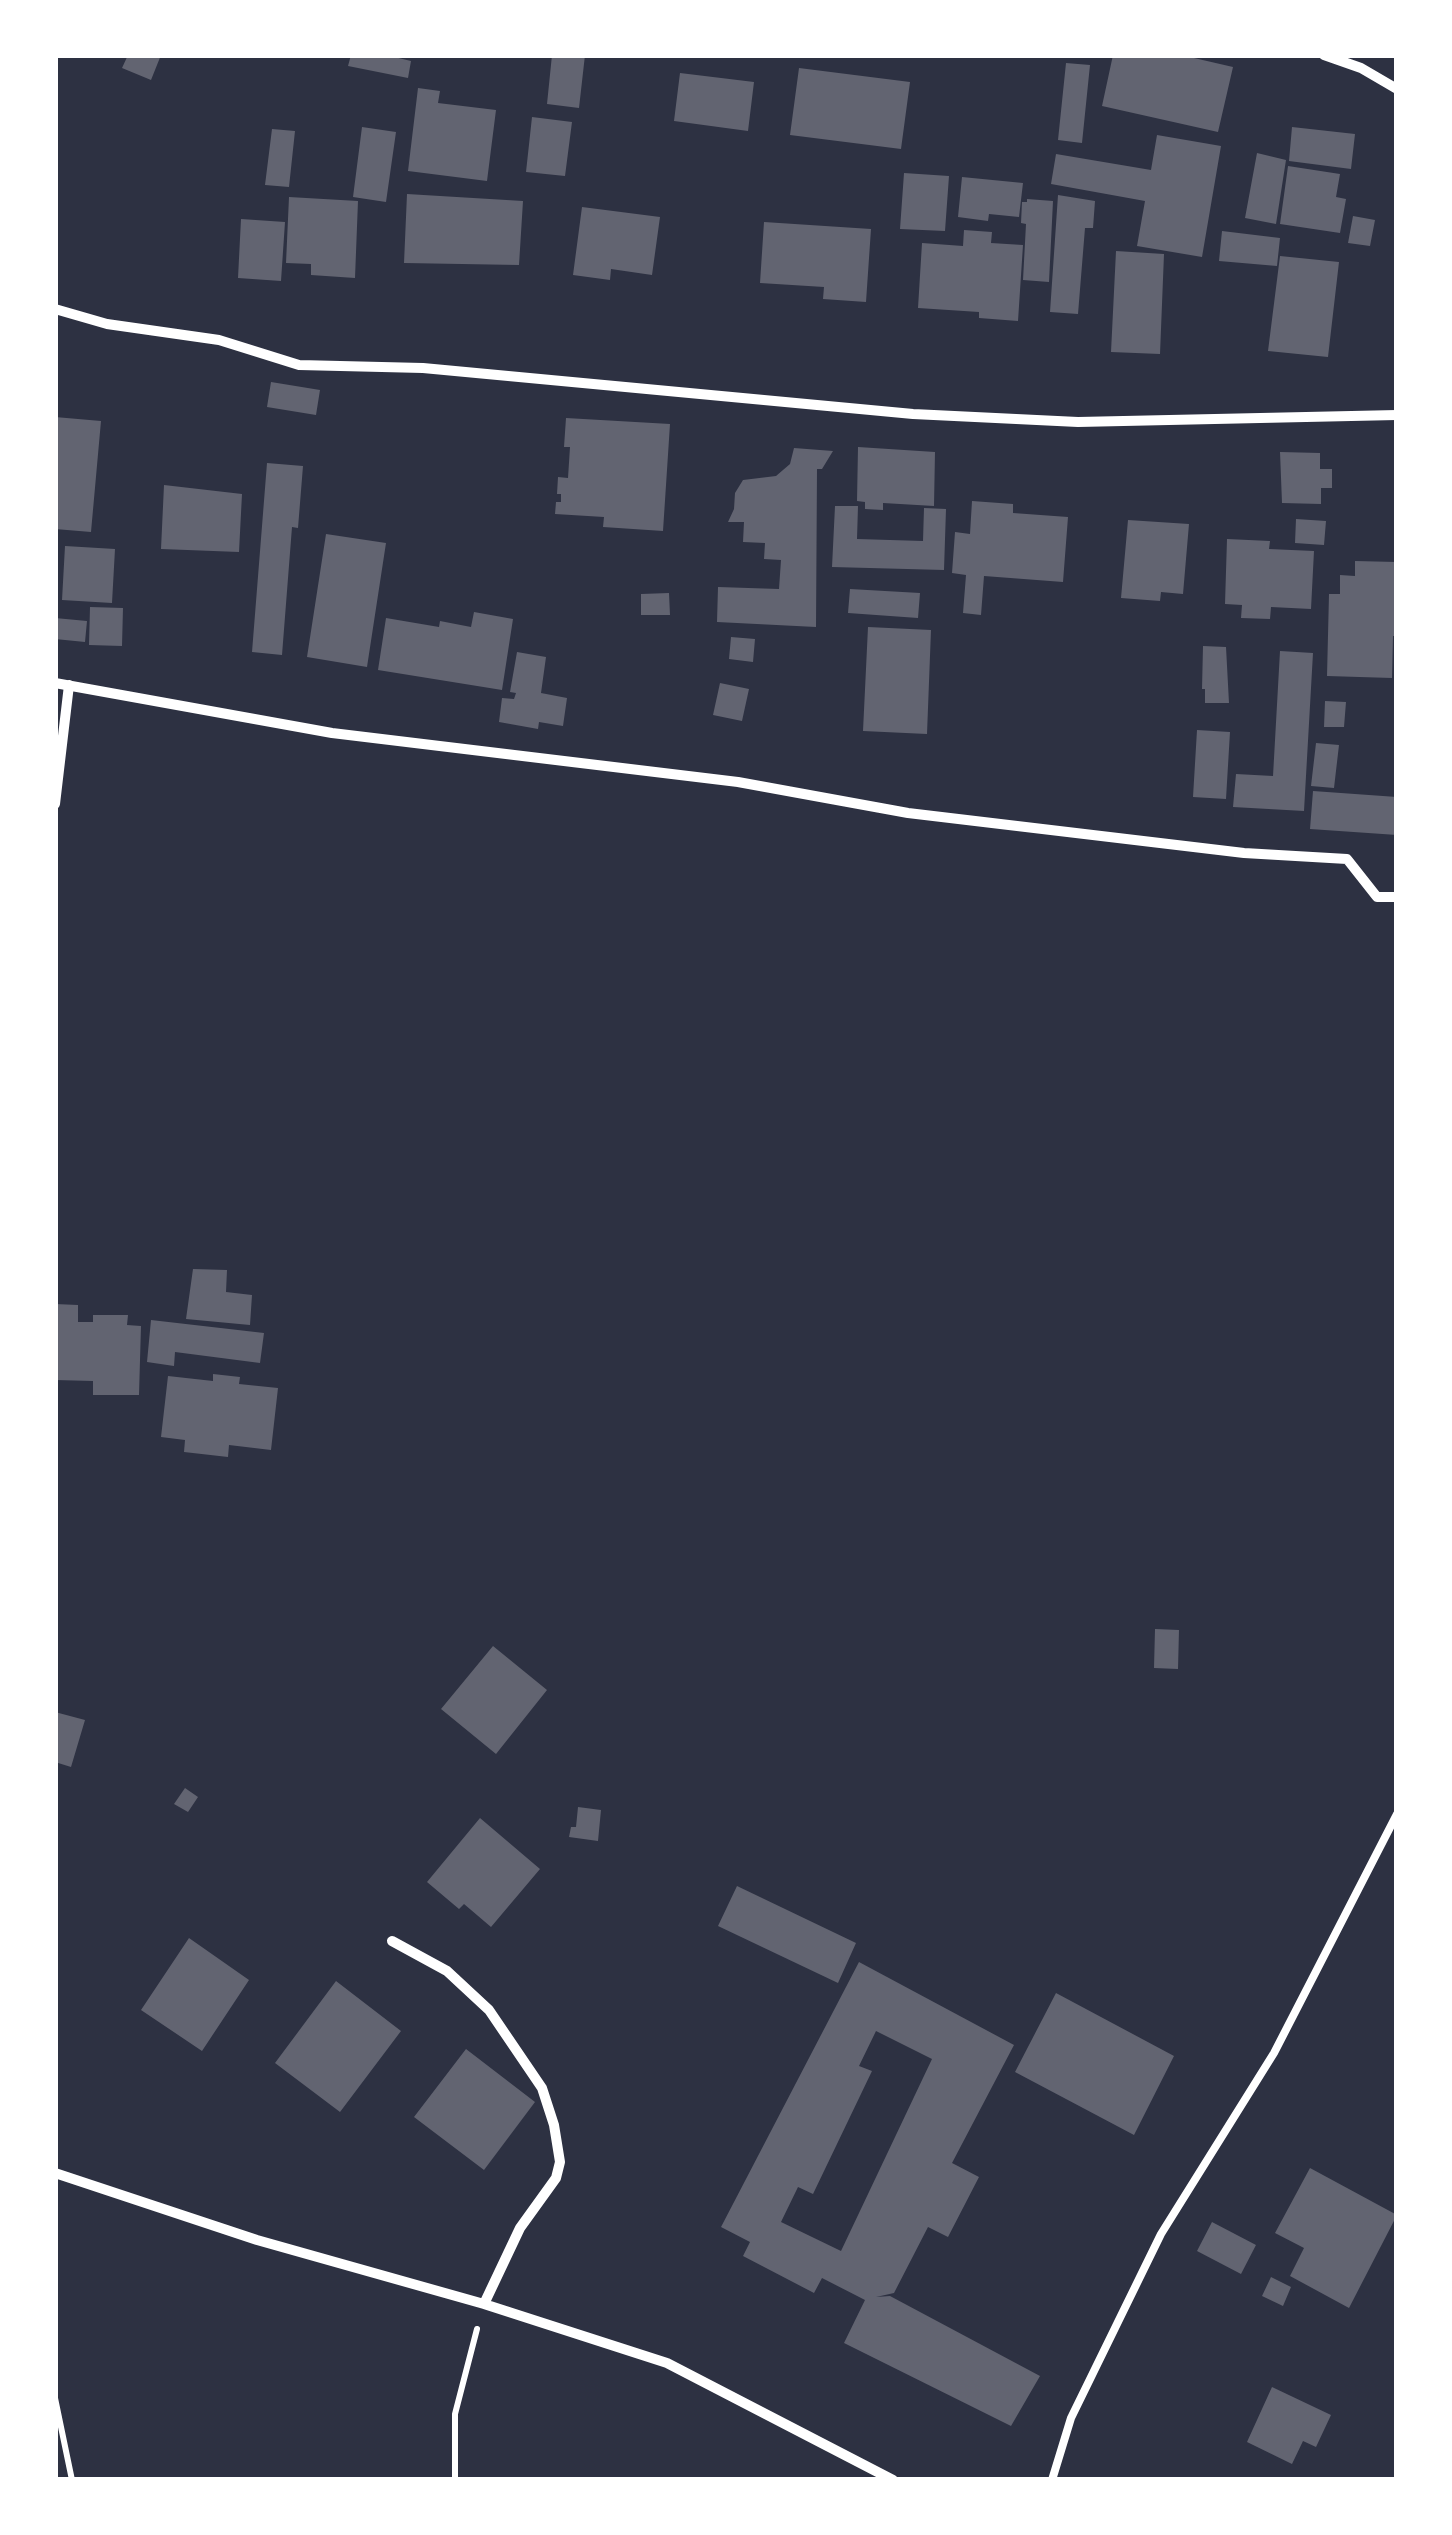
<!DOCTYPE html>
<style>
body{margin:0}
#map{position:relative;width:1452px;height:2535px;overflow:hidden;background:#2d3142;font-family:Signika,sans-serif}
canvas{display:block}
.frame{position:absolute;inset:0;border:58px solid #fff;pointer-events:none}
</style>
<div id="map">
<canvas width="1452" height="2535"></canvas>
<div class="frame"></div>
</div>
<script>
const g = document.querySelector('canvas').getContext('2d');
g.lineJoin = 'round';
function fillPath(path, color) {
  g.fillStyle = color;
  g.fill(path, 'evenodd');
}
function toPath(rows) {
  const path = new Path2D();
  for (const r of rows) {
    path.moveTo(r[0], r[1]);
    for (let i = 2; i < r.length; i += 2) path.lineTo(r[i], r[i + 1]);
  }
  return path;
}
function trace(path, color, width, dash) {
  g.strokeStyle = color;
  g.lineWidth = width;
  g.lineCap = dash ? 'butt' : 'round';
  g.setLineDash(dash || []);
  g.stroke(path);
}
const building = toPath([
 [128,55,161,55,151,80,122,68],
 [351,55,386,55,411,61,408,78,348,66],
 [552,55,585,55,579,108,547,104],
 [1113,55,1181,55,1233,67,1218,132,1102,106],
 [1066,63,1090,65,1082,143,1058,140],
 [799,68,910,82,901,149,790,135],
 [680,73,754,82,748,131,674,121],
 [418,88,440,91,438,103,496,110,487,181,408,171],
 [532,117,572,122,565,176,526,172],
 [362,127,396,132,386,202,353,197],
 [1292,127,1355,134,1351,169,1289,161],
 [272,129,295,131,289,187,265,185],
 [1157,135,1221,146,1202,257,1137,246,1145,201,1051,184,1056,154,1151,170],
 [1257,153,1286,160,1276,224,1245,218],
 [1288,166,1340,174,1336,197,1346,199,1340,233,1280,224],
 [904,173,949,176,945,231,900,229],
 [962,177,1023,183,1019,217,989,214,988,221,958,217],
 [407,194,523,201,519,265,404,263],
 [1058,195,1095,201,1093,228,1085,228,1078,314,1050,312],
 [289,197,358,201,355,278,311,275,311,264,286,263],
 [1027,199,1053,201,1049,282,1023,280,1026,224,1021,223,1022,202,1027,202],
 [582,207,660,217,652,275,611,269,610,280,573,275],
 [1353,216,1375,220,1370,246,1348,243],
 [241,219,285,222,281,281,238,278],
 [764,222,871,229,866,302,823,299,824,287,760,283],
 [964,230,992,232,991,243,1023,245,1018,321,979,318,979,312,918,308,922,243,963,246],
 [1222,231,1280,238,1277,266,1219,261],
 [1116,251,1164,254,1160,354,1111,352],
 [1280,256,1339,262,1328,357,1268,351],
 [271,382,320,390,316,415,267,407],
 [55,417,101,421,91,532,55,529],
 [566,418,670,424,663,531,603,527,604,517,555,514,556,502,561,502,561,494,557,494,558,477,568,478,570,447,564,447],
 [858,447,935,452,934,506,883,503,883,510,865,509,865,502,857,501],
 [794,448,833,451,822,469,817,469,816,627,717,622,718,587,779,589,781,560,764,559,765,543,743,542,744,522,728,522,734,509,735,493,743,480,776,476,790,464],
 [1280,452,1320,453,1320,469,1332,469,1332,488,1321,488,1321,504,1282,503],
 [267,463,303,466,298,528,292,527,282,655,252,652],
 [164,485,242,494,239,552,161,549],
 [972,501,1013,504,1013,513,1068,517,1063,582,984,576,981,615,963,613,966,575,952,573,955,532,970,534],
 [835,506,858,506,857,539,923,541,924,508,946,509,944,570,832,567],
 [1296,519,1326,521,1324,545,1295,543],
 [1128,520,1189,524,1183,594,1161,592,1160,601,1121,598],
 [326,534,386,543,367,667,307,657],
 [1227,539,1270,541,1269,549,1314,551,1311,609,1271,607,1270,619,1241,618,1242,605,1225,604],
 [65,546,115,549,112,603,62,600],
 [1355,561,1397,562,1397,636,1393,636,1392,678,1327,676,1329,594,1340,594,1340,575,1355,576],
 [850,589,920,593,918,618,848,613],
 [669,593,670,615,641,615,641,594],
 [90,607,123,608,122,646,89,645],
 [474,612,513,619,502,690,378,670,386,618,439,627,440,621,471,627],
 [55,618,87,621,85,642,55,639],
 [868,627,931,630,927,734,863,731],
 [731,637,755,639,753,662,729,659],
 [1203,646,1226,647,1229,703,1205,703,1205,689,1202,689],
 [1280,651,1313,653,1304,811,1233,807,1236,774,1273,776],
 [517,652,546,657,541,693,567,698,563,726,539,722,538,729,499,722,502,698,514,699,516,693,510,692],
 [720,683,749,689,742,721,713,715],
 [1325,701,1346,702,1344,727,1324,727],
 [1197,730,1230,732,1226,799,1193,797],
 [1316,743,1339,745,1334,788,1311,786],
 [1313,791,1397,797,1397,835,1310,829],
 [193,1269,227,1270,226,1292,252,1295,250,1325,186,1319],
 [55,1304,78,1305,78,1322,93,1322,93,1315,128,1315,127,1325,141,1326,139,1395,93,1395,93,1381,55,1380],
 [151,1320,264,1333,260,1363,175,1352,174,1366,147,1362],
 [213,1374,240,1377,239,1384,278,1388,271,1450,229,1445,228,1457,184,1452,185,1440,161,1437,168,1376,213,1381],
 [1155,1629,1179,1630,1178,1669,1154,1668],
 [493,1646,547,1690,496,1754,441,1709],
 [55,1712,85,1720,71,1767,55,1762],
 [185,1788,198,1797,188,1812,174,1804],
 [578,1807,601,1810,598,1841,569,1837,571,1827,576,1827],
 [480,1818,540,1869,491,1927,464,1904,459,1909,427,1882],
 [737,1886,856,1943,838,1983,718,1926],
 [189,1938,249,1980,202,2051,141,2010],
 [859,1962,1014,2045,952,2163,979,2177,948,2237,928,2227,894,2293,876,2297,890,2296,1040,2376,1011,2426,844,2343,865,2300,822,2278,814,2293,743,2256,750,2242,721,2227],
 [876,2031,932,2059,841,2251,781,2222,798,2187,813,2194,872,2071,859,2066],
 [336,1981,401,2031,340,2112,275,2063],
 [1056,1993,1174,2056,1134,2135,1015,2072],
 [466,2049,535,2102,484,2170,414,2117],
 [1310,2168,1397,2215,1349,2308,1290,2276,1304,2248,1275,2233],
 [1212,2222,1256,2245,1241,2274,1197,2251],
 [1271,2277,1291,2287,1283,2306,1262,2296],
 [1272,2387,1331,2415,1316,2447,1303,2441,1292,2464,1247,2442]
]);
const path = toPath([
 [55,2398,72,2480],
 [455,2480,455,2414,477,2329]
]);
const service = toPath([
 [1052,2480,1071,2418,1161,2234,1274,2053,1397,1814]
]);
const minor = toPath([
 [1324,55,1361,68,1397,89],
 [55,309,107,324,219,340,299,365,423,368,913,414,1078,422,1397,415],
 [55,683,332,733,738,782,908,813,1244,853,1347,859,1377,897,1397,897],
 [55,804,69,685],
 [392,1941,447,1971,489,2010,542,2088,554,2125,560,2162,556,2178,520,2228,484,2304],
 [55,2173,257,2240,484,2304,667,2363,893,2480]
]);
fillPath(building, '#626471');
trace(path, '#fff', 6);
trace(service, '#fff', 8);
trace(minor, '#fff', 10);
</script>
